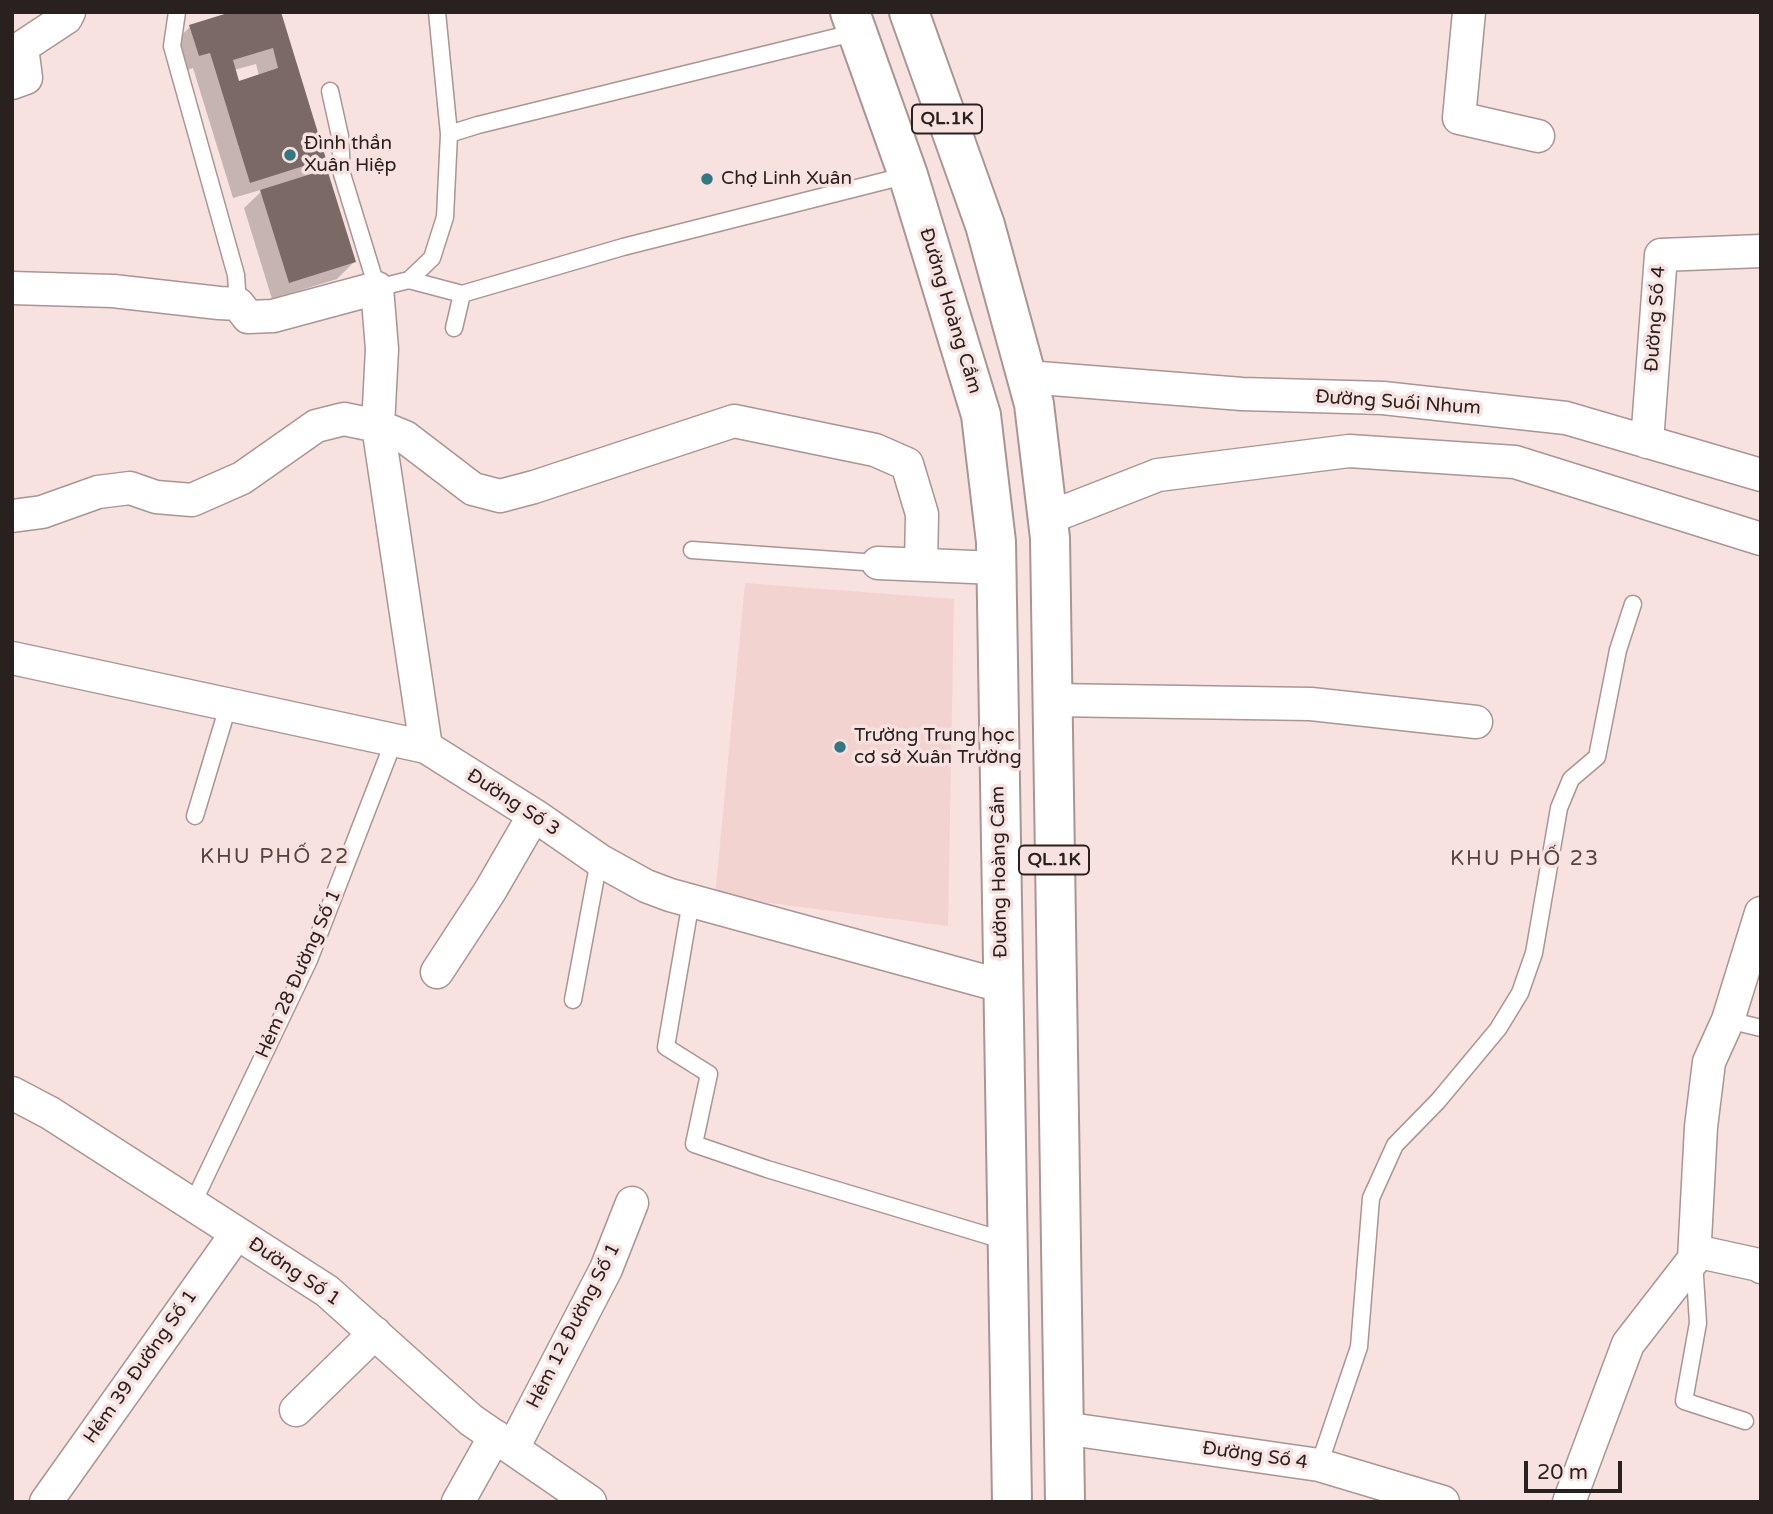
<!DOCTYPE html>
<meta charset="utf-8">
<style>
body{margin:0}
#map{position:relative;width:1773px;height:1514px;overflow:hidden;background:#f8e2df;font-family:"Varela Round",sans-serif}
canvas{display:block}
.frame{position:absolute;inset:0;border:14px solid #282120;pointer-events:none}
.scale{position:absolute;left:1524px;top:1461px;width:98px;height:32px;box-sizing:border-box;border:4px solid #282120;border-top:0;padding-left:9px;font-size:21px;line-height:24px;white-space:nowrap;color:#282120;-webkit-text-stroke:5px #f8e2df;paint-order:stroke}
</style>
<div id="map">
<canvas width="1773" height="1514"></canvas>
<div class="frame"></div>
<div class="scale">20 m</div>
</div>
<script>
const g = document.querySelector('canvas').getContext('2d');
g.lineJoin = 'round';
function fillPath(path, color) {
  g.fillStyle = color;
  g.fill(path, 'evenodd');
}
function toPath(rows) {
  const path = new Path2D();
  for (const r of rows) {
    path.moveTo(r[0], r[1]);
    for (let i = 2; i < r.length; i += 2) path.lineTo(r[i], r[i + 1]);
  }
  return path;
}
function trace(path, color, width, dash) {
  g.strokeStyle = color;
  g.lineWidth = width;
  g.lineCap = dash ? 'butt' : 'round';
  g.setLineDash(dash || []);
  g.stroke(path);
}
function label(font, color, halo, rows, align = 'center') {
  g.font = font + ' "Varela Round",sans-serif';
  g.lineWidth = 7;
  g.setLineDash([]);
  g.textBaseline = 'middle';
  g.strokeStyle = halo;
  g.fillStyle = color;
  for (const [text, x, y, turn = 0] of rows) {
    g.save();
    g.translate(x, y);
    g.rotate((+turn || 0) * Math.PI / 180);
    g.textAlign = isNaN(turn) ? turn : align;
    if (halo) g.strokeText(text, 0, 0);
    g.fillText(text, 0, 0);
    g.restore();
  }
}
const built = toPath([
 [745,583,954,599,948,926,715,896]
]);
const shadow = toPath([
 [279,12,324,158,305,178,354,262,337,279,272,299,244,208,264,189,233,198,193,68,182,72,173,43,190,27],
 [256,64,259,76,238,83,234,70]
]);
const building = toPath([
 [231,12,281,12,326,159,250,183,210,53,199,56,189,25],
 [273,48,278,68,239,81,233,60],
 [327,169,356,262,289,283,260,190]
]);
const service = toPath([
 [177,12,172,46,236,275,238,304],
 [330,91,340,136,342,174,377,288,409,280,432,258,445,217,449,134,437,12],
 [449,134,478,125,857,32],
 [409,280,462,294,623,247,908,175],
 [454,328,462,294],
 [692,550,878,563],
 [195,816,229,703],
 [691,901,666,1047,709,1074,694,1144,767,1169,1006,1241],
 [573,1000,599,860],
 [1728,1020,1761,1028],
 [192,1205,309,960,395,738],
 [1694,1261,1698,1323,1684,1401,1745,1421],
 [1319,1465,1359,1347,1371,1198,1395,1145,1438,1101,1498,1029,1520,993,1534,953,1559,808,1571,779,1597,757,1618,650,1633,604]
]);
const minor = toPath([
 [1469,12,1459,118,1538,136],
 [12,83,26,78,22,47,66,18,69,12],
 [12,288,113,291,219,303,238,304,248,317,273,316,377,288,382,349,378,426,426,747],
 [1027,377,1242,394,1383,398,1566,418,1761,475],
 [1647,442,1661,255,1761,251],
 [12,516,42,512,98,492,130,488,156,497,192,500,242,478,316,426,344,419,378,426,405,437,473,489,500,496,534,487,734,421,875,450,907,464,922,514,921,565],
 [1048,518,1158,475,1349,451,1515,462,1761,539],
 [878,563,996,568],
 [12,658,426,747,534,815,599,860,646,886,670,895,1002,986],
 [1051,700,1311,704,1476,722],
 [437,972,490,891,534,815],
 [12,1093,50,1113,327,1291,471,1420,590,1502],
 [1695,1251,1759,1265,1761,1267],
 [296,1410,375,1333],
 [1063,1428,1319,1465,1443,1502],
 [513,1448,606,1269,632,1203],
 [46,1502,237,1233],
 [458,1502,495,1436],
 [1569,1502,1628,1344,1694,1259,1701,1127,1709,1062,1728,1020,1761,913]
]);
const primary = toPath([
 [850,12,908,175,981,415,996,542,1012,1502],
 [909,12,985,225,1034,404,1050,538,1065,1502]
]);
const markers = [
 [290,155,7,"#317982"],
 [707,179,7,"#317982"],
 [840,747,7,"#317982"]
];
const shields = [
 [947,119,70],
 [1054,860,70]
];
const shieldNames = [
 ["QL.1K",947,119],
 ["QL.1K",1054,860]
];
const poiNames = [
 ["Đình thần",304,144],
 ["Xuân Hiệp",304,166],
 ["Chợ Linh Xuân",721,179],
 ["Trường Trung học",854,736],
 ["cơ sở Xuân Trường",854,758]
];
const streetNames = [
 ["Đường Hoàng Cầm",950,311,73],
 ["Đường Số 4",1656,319,-86],
 ["Đường Suối Nhum",1398,403,4],
 ["Đường Số 3",513,803,33],
 ["Đường Hoàng Cầm",1000,872,-91],
 ["Hẻm 28 Đường Số 1",299,974,-66],
 ["Đường Số 1",294,1272,34],
 ["Hẻm 12 Đường Số 1",574,1326,-63],
 ["Hẻm 39 Đường Số 1",141,1367,-55],
 ["Đường Số 4",1255,1456,8]
];
const neighbourhoodNames = [
 ["KHU PHỐ 22",275,857],
 ["KHU PHỐ 23",1525,859]
];
fillPath(built, '#f2d3d0');
fillPath(shadow, '#0003');
fillPath(building, '#7b6966');
trace(service, '#a99592', 19);
trace(minor, '#a99592', 35);
trace(primary, '#a99592', 42);
trace(service, '#fff', 16);
trace(minor, '#fff', 32);
trace(primary, '#fff', 38);
for (const [x, y, r, color] of markers) {
  const dot = new Path2D();
  dot.arc(x, y, r, 0, 2 * Math.PI);
  g.fillStyle = color;
  g.fill(dot);
  trace(dot, '#f8e2df', 2.5);
}
for (const [x, y, w] of shields) {
  const box = new Path2D();
  box.roundRect(x - w / 2, y - 14.5, w, 29, 5);
  g.fillStyle = '#f8e2df';
  g.fill(box);
  trace(box, '#282120', 2);
}
label('bold 18px', '#282120', null, shieldNames);
label('19px', '#282120', '#f8e2df', poiNames, 'left');
label('19px', '#282120', '#f8e2df', streetNames);
g.letterSpacing = '2px';
label('21px', '#554341', '#f8e2df', neighbourhoodNames);
g.letterSpacing = '0px';
</script>
